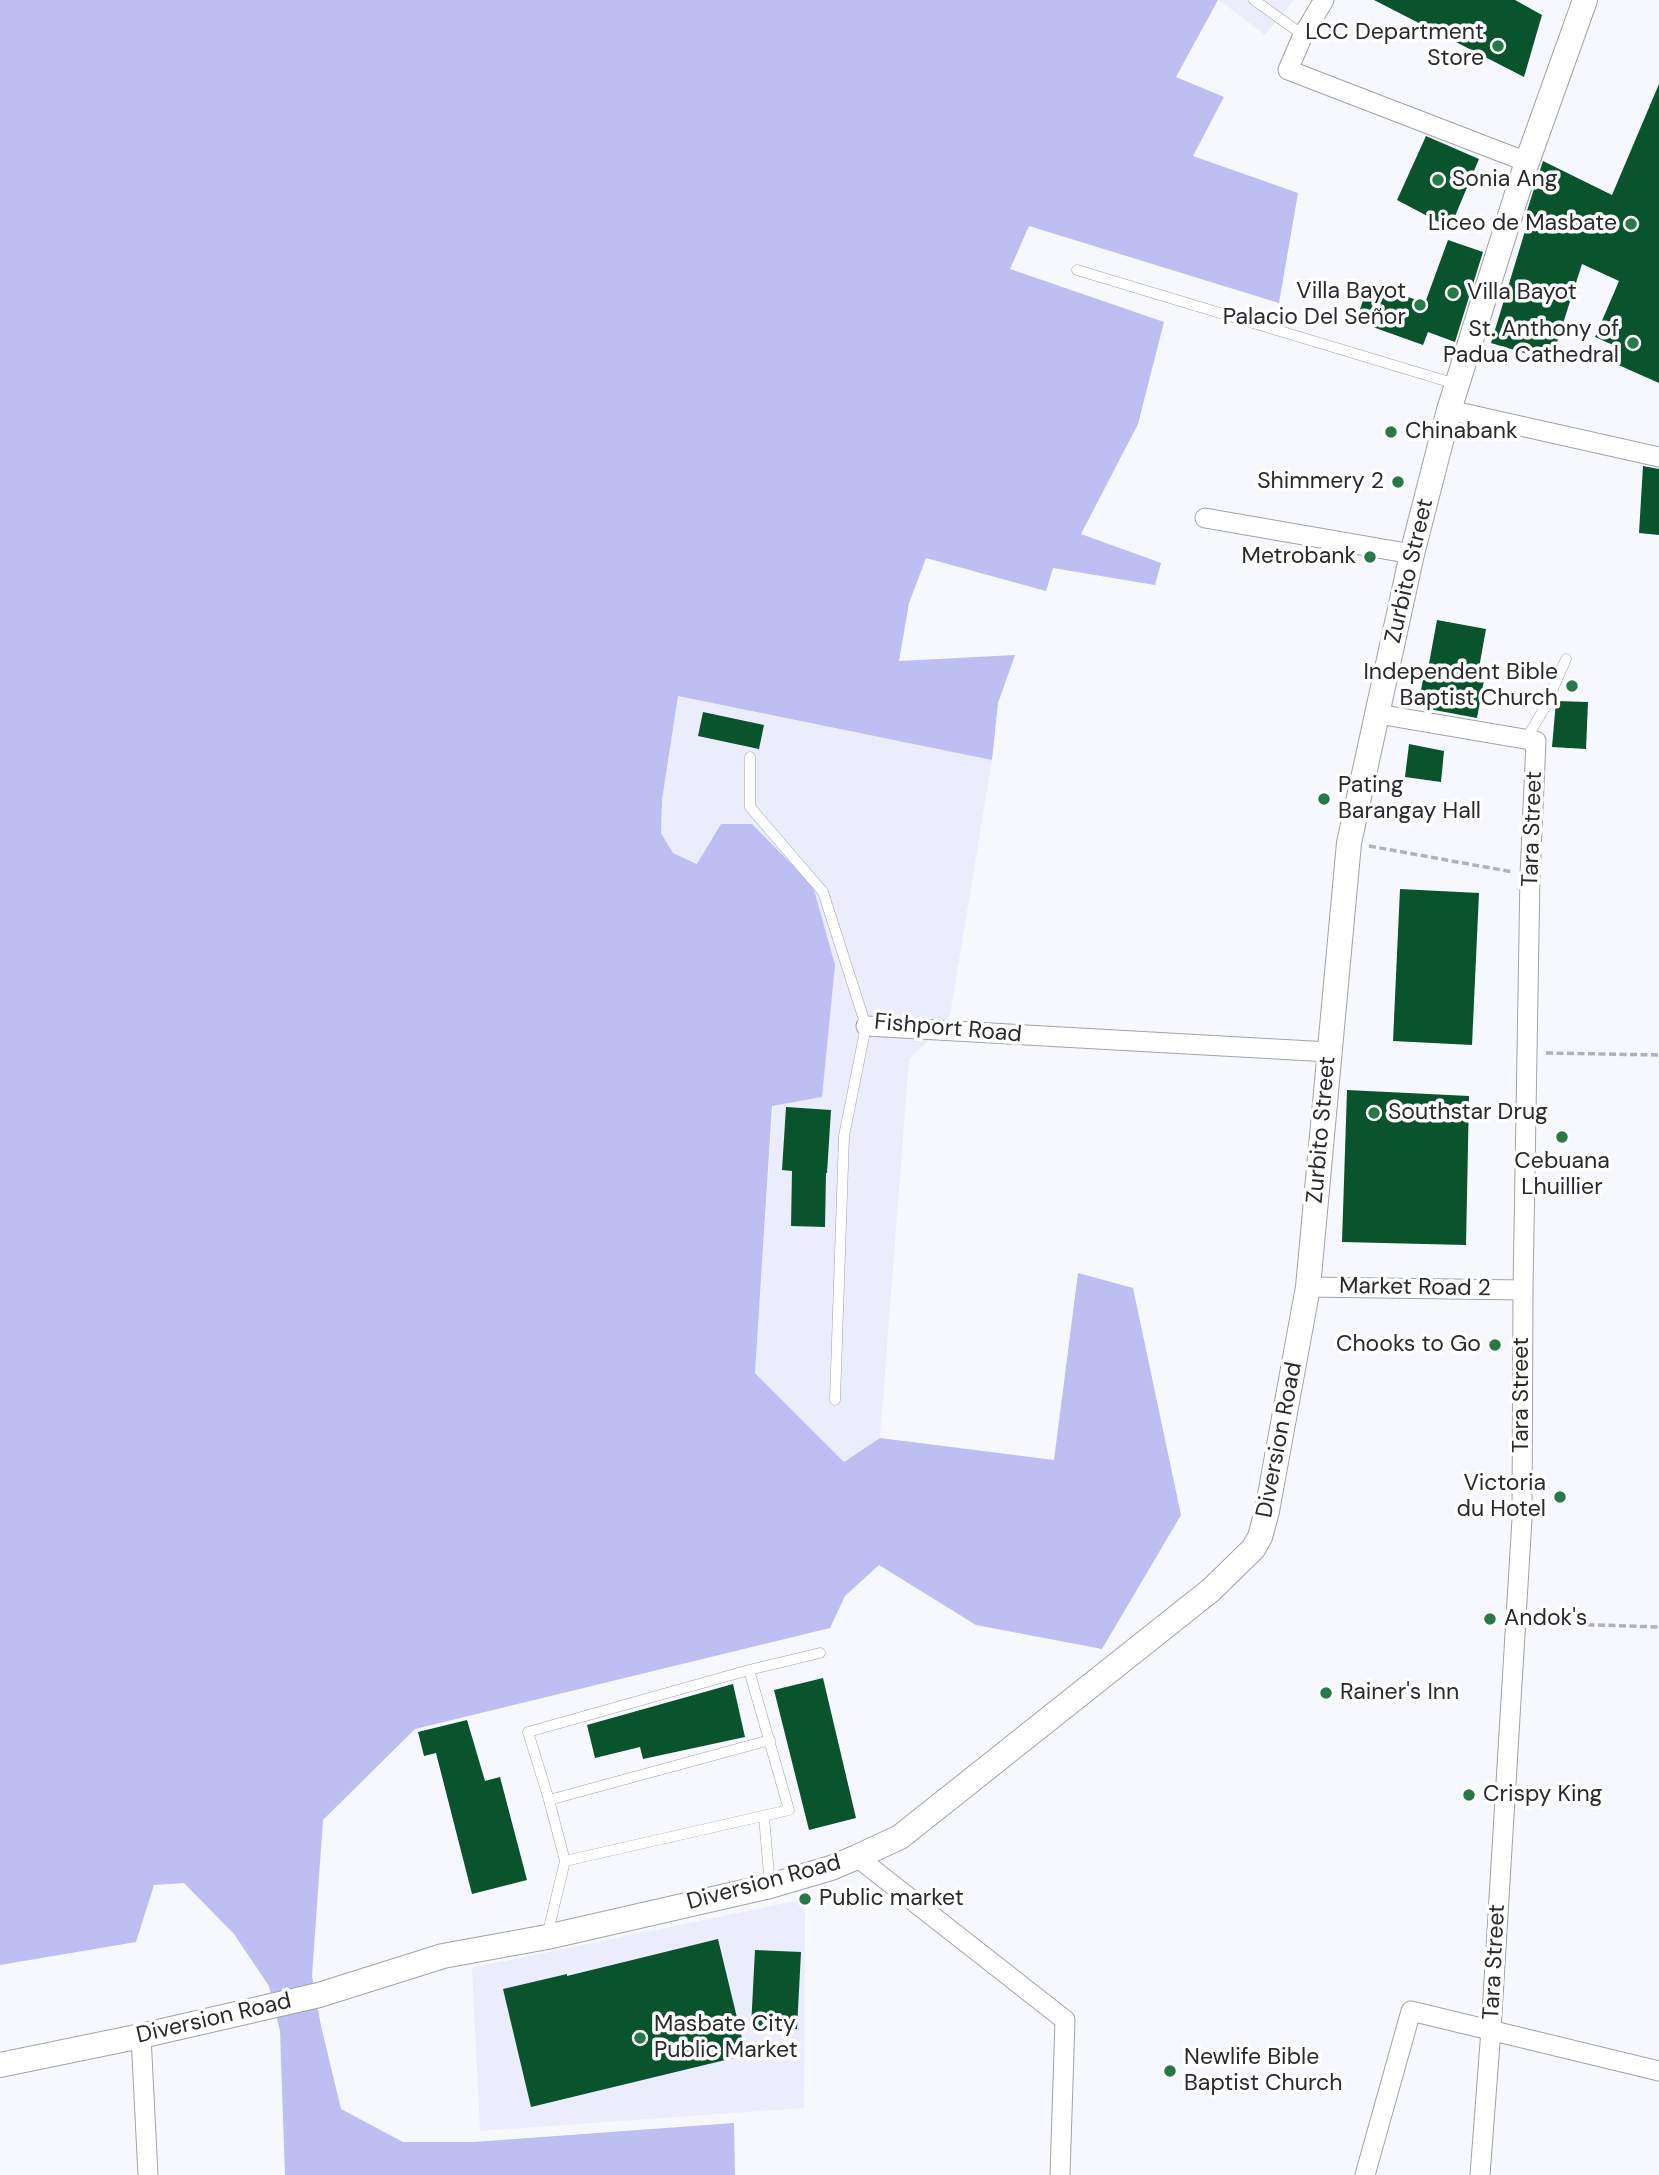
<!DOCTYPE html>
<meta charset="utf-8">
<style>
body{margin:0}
canvas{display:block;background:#f7f7fe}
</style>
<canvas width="1659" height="2175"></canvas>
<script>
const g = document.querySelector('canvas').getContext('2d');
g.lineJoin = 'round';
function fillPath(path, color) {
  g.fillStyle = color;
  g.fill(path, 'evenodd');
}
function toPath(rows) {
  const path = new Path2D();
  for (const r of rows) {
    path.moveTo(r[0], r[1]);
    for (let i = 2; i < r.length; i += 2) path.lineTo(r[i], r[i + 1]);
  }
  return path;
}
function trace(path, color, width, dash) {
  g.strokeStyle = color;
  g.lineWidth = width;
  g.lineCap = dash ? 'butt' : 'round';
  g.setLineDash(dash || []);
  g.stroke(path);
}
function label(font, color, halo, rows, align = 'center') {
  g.font = font + ' "DM Sans",sans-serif';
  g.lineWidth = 7;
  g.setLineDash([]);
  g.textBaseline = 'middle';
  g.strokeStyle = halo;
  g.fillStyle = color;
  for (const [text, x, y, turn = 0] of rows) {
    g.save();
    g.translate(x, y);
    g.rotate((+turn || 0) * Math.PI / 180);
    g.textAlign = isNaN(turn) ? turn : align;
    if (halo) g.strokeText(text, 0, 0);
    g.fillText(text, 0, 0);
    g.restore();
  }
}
const built = toPath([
 [1219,0,1294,0,1265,35],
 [678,696,992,760,949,1021,909,1059,880,1438,844,1462,755,1372,773,1105,822,1097,721,824,698,864,673,853,661,833,662,800],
 [805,1899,804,2108,480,2131,472,1968]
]);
const water = toPath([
 [0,0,1218,0,1176,77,1224,97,1193,156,1298,193,1279,303,1029,226,1010,269,1164,322,1138,424,1081,534,1161,563,1155,585,1053,568,1046,591,926,558,909,603,899,661,1015,655,998,703,992,760,678,696,662,800,661,833,673,853,697,864,721,824,752,824,813,886,835,965,822,1097,772,1106,755,1373,844,1462,880,1438,1054,1460,1078,1273,1133,1288,1181,1515,1102,1649,976,1625,879,1565,845,1596,830,1628,415,1729,323,1820,312,1976,321,2026,341,2109,403,2142,474,2142,734,2123,735,2175,285,2175,280,2031,269,1986,234,1934,184,1883,154,1885,136,1942,0,1965]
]);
const building = toPath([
 [1374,0,1515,0,1542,15,1524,77],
 [1659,84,1659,383,1614,363,1620,348,1595,337,1619,281,1582,264,1551,361,1491,343,1529,218,1525,217,1543,161,1612,195],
 [1426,136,1479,159,1450,228,1397,200],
 [1448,240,1483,252,1455,342,1428,332,1423,345,1356,321,1369,283,1425,303],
 [1643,466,1659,469,1659,535,1639,533],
 [1437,620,1486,629,1477,679,1484,680,1477,718,1418,707,1425,668,1428,669],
 [1556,701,1588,702,1586,749,1552,747],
 [703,712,764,725,759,749,698,736],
 [1409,744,1444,751,1441,782,1405,777],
 [1400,889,1479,893,1472,1045,1393,1041],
 [1347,1090,1469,1096,1466,1245,1342,1242],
 [786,1107,831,1110,827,1173,826,1173,825,1227,791,1226,792,1171,782,1170],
 [823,1678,856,1818,809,1830,774,1690],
 [733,1684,745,1737,643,1759,640,1747,595,1758,587,1725],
 [467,1720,485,1781,500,1777,527,1880,472,1894,436,1753,424,1756,418,1732],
 [718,1939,746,2055,531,2107,503,1989,567,1974,567,1976],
 [755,1950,801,1952,797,2029,751,2027]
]);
const path = toPath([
 [1369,846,1513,872],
 [1546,1053,1659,1055],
 [1535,1623,1659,1627]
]);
const service = toPath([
 [1254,0,1303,35],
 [1077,270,1456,384],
 [1526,739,1544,709,1566,659],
 [750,757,750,807,823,892,866,1026,844,1136,835,1400],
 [549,1800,770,1740],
 [764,1817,770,1886],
 [565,1861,789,1810,749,1670],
 [547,1936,565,1861,549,1800,528,1732,749,1670,820,1653]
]);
const minor = toPath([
 [1324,0,1303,35,1288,70,1527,162],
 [1449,410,1659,457],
 [1205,518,1412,554],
 [1378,714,1536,741,1530,875,1523,1290,1522,1519,1491,2030,1480,2175],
 [866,1026,1329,1052],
 [1308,1287,1523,1290],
 [857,1857,1065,2020,1060,2175],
 [141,2036,148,2175],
 [1365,2175,1411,2011,1659,2071]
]);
const tertiary = toPath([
 [0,2065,141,2036,319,1995,443,1956,547,1937,770,1886,831,1868,857,1857,900,1837,1211,1590,1253,1549,1260,1537,1267,1511,1308,1287,1349,843,1412,554,1449,410,1527,162,1585,0]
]);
const markers = [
 [1498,46,7,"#287848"],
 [1438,180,7,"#287848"],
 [1631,224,7,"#287848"],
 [1453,293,7,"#287848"],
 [1420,305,7,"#287848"],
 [1633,343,7,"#287848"],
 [1391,432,7,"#287848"],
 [1398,482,7,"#287848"],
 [1370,557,7,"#287848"],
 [1572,686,7,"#287848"],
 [1324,799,7,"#287848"],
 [1374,1113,7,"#287848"],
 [1562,1137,7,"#287848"],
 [1495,1345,7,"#287848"],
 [1560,1497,7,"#287848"],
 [1490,1619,7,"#287848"],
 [1326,1693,7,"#287848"],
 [1469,1795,7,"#287848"],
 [805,1899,7,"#287848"],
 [640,2038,7,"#287848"],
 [1170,2071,7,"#287848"]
];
const poiNames = [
 ["LCC Department",1484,33,"right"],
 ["Store",1484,59,"right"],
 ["Sonia Ang",1452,180],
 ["Liceo de Masbate",1617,224,"right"],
 ["Villa Bayot",1406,292,"right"],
 ["Palacio Del Señor",1406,318,"right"],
 ["Villa Bayot",1467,293],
 ["St. Anthony of",1619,330,"right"],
 ["Padua Cathedral",1619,356,"right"],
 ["Chinabank",1405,432],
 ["Shimmery 2",1384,482,"right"],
 ["Metrobank",1356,557,"right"],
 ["Independent Bible",1558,673,"right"],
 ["Baptist Church",1558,699,"right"],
 ["Pating",1338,786],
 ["Barangay Hall",1338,812],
 ["Southstar Drug",1388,1113],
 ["Cebuana",1562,1162,"center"],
 ["Lhuillier",1562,1188,"center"],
 ["Chooks to Go",1481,1345,"right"],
 ["Victoria",1546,1484,"right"],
 ["du Hotel",1546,1510,"right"],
 ["Andok's",1504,1619],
 ["Rainer's Inn",1340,1693],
 ["Crispy King",1483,1795],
 ["Public market",819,1899],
 ["Masbate City",654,2025],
 ["Public Market",654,2051],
 ["Newlife Bible",1184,2058],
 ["Baptist Church",1184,2084]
];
const streetNames = [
 ["Zurbito Street",1410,571,-77],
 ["Tara Street",1533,829,-88],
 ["Fishport Road",948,1029,5],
 ["Zurbito Street",1322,1130,-85],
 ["Market Road 2",1415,1288,1],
 ["Tara Street",1522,1395,-90],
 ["Diversion Road",1280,1440,-79],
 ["Diversion Road",764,1883,-15],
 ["Tara Street",1495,1962,-87],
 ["Diversion Road",214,2019,-13]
];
fillPath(built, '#ecedfc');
fillPath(water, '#bdbef2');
fillPath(building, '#09542c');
trace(service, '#a2a2a9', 11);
trace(minor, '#a2a2a9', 21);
trace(tertiary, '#a2a2a9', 26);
trace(path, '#b1b1b6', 3.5, [7, 3.5]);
trace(service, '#fff', 10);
trace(minor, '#fff', 19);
trace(tertiary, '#fff', 24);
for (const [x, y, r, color] of markers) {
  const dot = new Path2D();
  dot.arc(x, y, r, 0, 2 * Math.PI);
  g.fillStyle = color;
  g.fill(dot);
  trace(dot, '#fff', 2.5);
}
label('23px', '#2a2a2c', '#fff', poiNames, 'left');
label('23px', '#2a2a2c', '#fff', streetNames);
</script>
